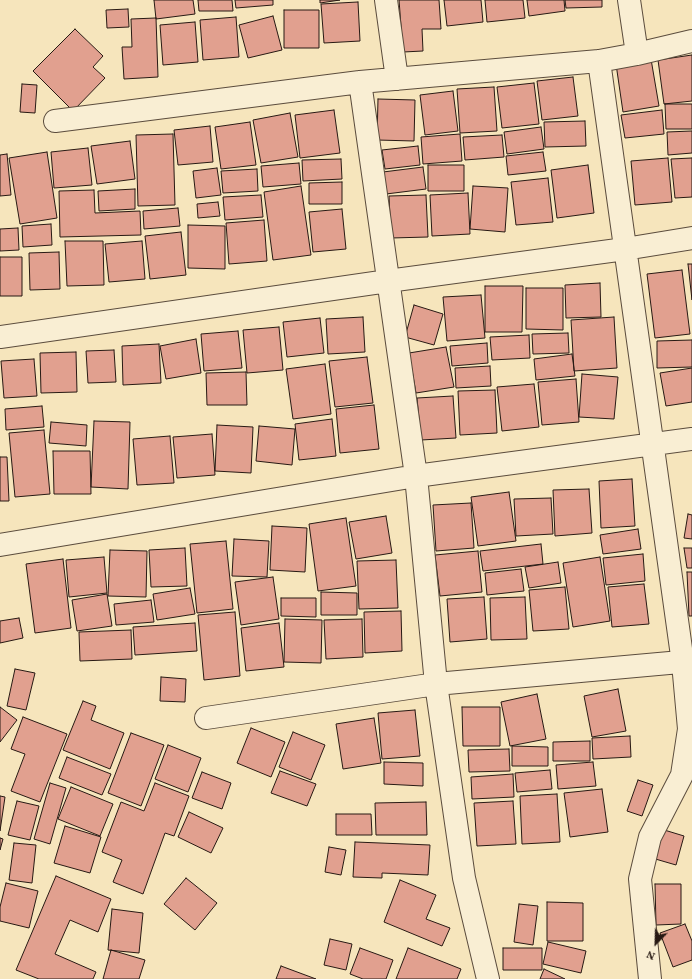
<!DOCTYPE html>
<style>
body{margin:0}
#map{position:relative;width:692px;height:979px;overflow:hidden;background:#f6e5bc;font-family:Vollkorn,serif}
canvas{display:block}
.north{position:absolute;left:636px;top:923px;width:40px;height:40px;-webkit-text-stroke:3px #f9eed3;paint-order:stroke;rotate:203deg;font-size:11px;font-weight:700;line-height:16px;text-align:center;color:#271913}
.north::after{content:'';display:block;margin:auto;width:14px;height:18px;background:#271913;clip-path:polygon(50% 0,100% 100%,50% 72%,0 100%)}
</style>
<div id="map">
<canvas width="692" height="979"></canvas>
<div class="north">N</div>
</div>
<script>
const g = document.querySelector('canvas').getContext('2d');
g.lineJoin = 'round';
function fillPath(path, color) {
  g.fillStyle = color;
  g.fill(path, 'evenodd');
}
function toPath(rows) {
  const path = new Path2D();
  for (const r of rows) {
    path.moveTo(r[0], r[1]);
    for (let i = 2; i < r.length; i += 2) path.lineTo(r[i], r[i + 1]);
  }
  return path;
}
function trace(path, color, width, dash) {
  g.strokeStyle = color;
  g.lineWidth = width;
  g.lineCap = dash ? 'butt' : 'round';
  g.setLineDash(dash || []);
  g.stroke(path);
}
const building = toPath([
 [154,0,193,0,195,14,156,19,154,0],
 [198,0,232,0,233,11,199,11,198,0],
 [235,0,273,0,273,5,236,8,235,0],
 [320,0,340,0,320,3,320,0],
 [399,0,439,0,441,29,422,29,423,51,403,52,399,0],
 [444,0,481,0,483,22,447,26,444,0],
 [485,0,523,0,525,18,487,22,485,0],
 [527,0,564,0,565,11,529,16,527,0],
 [565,0,602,0,602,7,566,8,565,0],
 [358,2,360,41,324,43,321,4,358,2],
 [128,9,129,27,107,28,106,10,128,9],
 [284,10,319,10,319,48,284,48,284,10],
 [273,16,282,50,248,58,239,25,273,16],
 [236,17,239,57,203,60,200,20,236,17],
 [156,18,158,77,124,79,122,47,132,47,131,19,156,18],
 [195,22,198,62,163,65,160,25,195,22],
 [75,29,103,56,93,67,105,78,73,111,33,71,75,29],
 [692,55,692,101,664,104,658,60,692,55],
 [651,59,659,106,623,112,616,64,651,59],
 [573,77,578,116,542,120,537,81,573,77],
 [534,83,539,124,502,128,497,87,534,83],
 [22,84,37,85,35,113,20,112,22,84],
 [494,87,497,131,460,133,457,89,494,87],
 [453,91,458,131,425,135,420,95,453,91],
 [378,99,415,100,414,141,377,140,378,99],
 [665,104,692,104,692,129,666,129,665,104],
 [334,110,340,153,300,158,295,115,334,110],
 [662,110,664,134,625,138,621,115,662,110],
 [290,113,298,157,261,163,253,120,290,113],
 [585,121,586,146,545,147,544,122,585,121],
 [250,122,256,165,221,169,215,127,250,122],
 [210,126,213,162,178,165,174,130,210,126],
 [541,127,544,149,507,154,504,132,541,127],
 [692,131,692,153,668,155,667,132,692,131],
 [173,134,175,205,138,206,136,135,173,134],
 [460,134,462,161,423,164,421,137,460,134],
 [502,135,504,157,465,160,463,137,502,135],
 [130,141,135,179,97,184,91,146,130,141],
 [418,146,420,165,385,169,382,150,418,146],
 [88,148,92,185,54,188,51,152,88,148],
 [47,152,57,218,20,224,9,158,47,152],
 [543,152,546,171,508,175,506,156,543,152],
 [7,154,11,195,0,196,0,155,7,154],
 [668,158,672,202,635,205,631,161,668,158],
 [692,158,692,197,675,198,671,159,692,158],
 [341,159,342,179,303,181,302,160,341,159],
 [299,163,301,184,263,187,261,166,299,163],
 [428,165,464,165,464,191,428,191,428,165],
 [588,165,594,213,557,218,551,170,588,165],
 [423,167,426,189,386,194,383,172,423,167],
 [217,168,221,195,196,198,193,171,217,168],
 [257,169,258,191,223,193,221,171,257,169],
 [548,178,553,222,516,225,511,182,548,178],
 [342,182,342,204,309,204,309,183,342,182],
 [301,186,311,255,273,260,264,192,301,186],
 [473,186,508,188,505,232,470,229,473,186],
 [135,189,135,209,99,211,98,191,135,189],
 [94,190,95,213,140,211,141,235,60,237,59,191,94,190],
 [468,193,470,234,432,236,430,195,468,193],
 [261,195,263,217,225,220,223,197,261,195],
 [426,195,428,237,391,238,389,196,426,195],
 [218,202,220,216,198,218,197,204,218,202],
 [178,208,180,226,144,229,143,211,178,208],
 [342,209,346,249,313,252,309,212,342,209],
 [264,220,267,261,229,264,226,223,264,220],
 [51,224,52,245,23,247,22,226,51,224],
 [188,225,225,226,225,269,188,268,188,225],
 [18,228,19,250,0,251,0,229,18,228],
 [181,232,186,275,150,279,145,236,181,232],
 [65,241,103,241,104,285,67,286,65,241],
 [142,241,145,279,109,282,105,244,142,241],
 [59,252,60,289,30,290,29,253,59,252],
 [0,257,22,257,22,296,0,296,0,257],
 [688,264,692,264,692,300,688,264],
 [682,270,690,334,655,338,647,274,682,270],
 [600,283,601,317,566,318,565,285,600,283],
 [485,286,523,286,522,332,485,332,485,286],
 [526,288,563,288,563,330,526,329,526,288],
 [481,295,485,338,447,341,443,297,481,295],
 [414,305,443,314,434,345,405,337,414,305],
 [363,317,365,352,328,354,326,319,363,317],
 [614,317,617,368,574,371,571,320,614,317],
 [320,318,324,353,287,357,283,322,320,318],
 [279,327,283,370,247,373,243,330,279,327],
 [238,331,242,368,204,371,201,334,238,331],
 [568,333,569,353,533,354,532,334,568,333],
 [529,335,530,358,492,360,490,337,529,335],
 [196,339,201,373,166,379,160,346,196,339],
 [692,340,692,367,657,368,657,341,692,340],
 [487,343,488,363,452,366,450,346,487,343],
 [159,344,161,383,123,385,122,346,159,344],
 [446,347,454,387,416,393,409,353,446,347],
 [114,350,116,382,88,383,86,351,114,350],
 [76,352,77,392,41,393,40,353,76,352],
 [572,354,575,376,536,380,534,359,572,354],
 [367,357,373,403,335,407,329,361,367,357],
 [34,359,37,396,4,398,1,361,34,359],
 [325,364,331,414,293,419,286,369,325,364],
 [490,366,491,386,456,388,455,368,490,366],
 [692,368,692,402,666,406,660,373,692,368],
 [246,372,247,405,207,405,206,373,246,372],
 [582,374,618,377,614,419,579,417,582,374],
 [576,379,579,422,542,425,538,382,576,379],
 [534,384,539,427,502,431,497,387,534,384],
 [495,390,497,433,460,435,458,391,495,390],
 [453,396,456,438,421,440,417,398,453,396],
 [374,405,379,449,340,453,336,409,374,405],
 [42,406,44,427,6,430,5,409,42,406],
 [332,419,336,456,299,460,295,424,332,419],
 [94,421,130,422,128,489,91,487,94,421],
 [51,422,87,425,86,446,49,443,51,422],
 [217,425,253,427,251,473,215,471,217,425],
 [259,426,295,429,292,465,256,461,259,426],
 [44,430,50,494,15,497,9,433,44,430],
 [212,434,215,475,177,478,173,437,212,434],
 [170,436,174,483,137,485,133,439,170,436],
 [53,451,90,451,91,494,54,494,53,451],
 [0,457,7,457,9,501,0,501,0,457],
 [632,479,635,526,601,528,599,481,632,479],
 [589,489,592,533,555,536,553,490,589,489],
 [509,492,516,541,478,546,471,497,509,492],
 [551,498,553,534,516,536,514,499,551,498],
 [471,503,474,548,436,551,433,505,471,503],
 [688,514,692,515,692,539,684,538,688,514],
 [386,516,392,553,356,559,349,522,386,516],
 [346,518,356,586,318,591,309,524,346,518],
 [272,526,307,528,305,572,270,570,272,526],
 [638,529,641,549,603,554,600,535,638,529],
 [234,539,269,541,267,577,232,576,234,539],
 [226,541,233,609,197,613,190,544,226,541],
 [541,544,543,564,483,571,480,551,541,544],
 [185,548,187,586,151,587,149,550,185,548],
 [684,548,692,548,692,568,687,568,684,548],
 [110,550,147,551,146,597,108,596,110,550],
 [478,551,482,592,440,596,435,555,478,551],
 [643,554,645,581,606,585,603,558,643,554],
 [104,557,107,593,69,597,66,560,104,557],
 [600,557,610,621,573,627,563,563,600,557],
 [63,559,71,628,35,633,26,564,63,559],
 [396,560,398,608,359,609,357,561,396,560],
 [558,562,561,583,529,588,525,567,558,562],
 [521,569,524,591,487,595,485,573,521,569],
 [687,572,692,572,692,616,689,616,687,572],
 [273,577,279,619,241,625,235,582,273,577],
 [644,584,649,624,612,627,608,587,644,584],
 [565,587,569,629,533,631,529,590,565,587],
 [190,588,195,614,157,620,153,594,190,588],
 [321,592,357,593,357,615,321,615,321,592],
 [107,594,112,626,77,631,72,600,107,594],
 [484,597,487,639,450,642,447,599,484,597],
 [525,597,527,639,491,640,490,598,525,597],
 [281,598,316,598,316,617,281,616,281,598],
 [151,600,154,622,116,625,114,604,151,600],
 [401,611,402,651,365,653,364,612,401,611],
 [235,612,240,676,204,680,198,615,235,612],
 [19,618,23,638,0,643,0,621,19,618],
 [285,619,322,620,321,663,284,662,285,619],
 [362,619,363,657,326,659,324,620,362,619],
 [195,623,197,651,135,655,133,627,195,623],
 [279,623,284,667,246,671,241,628,279,623],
 [131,630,132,659,80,661,79,632,131,630],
 [15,669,35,673,26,710,7,706,15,669],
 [161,677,186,679,185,702,160,701,161,677],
 [618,689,626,731,592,737,584,696,618,689],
 [537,694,546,739,510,746,501,702,537,694],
 [83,701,96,706,91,720,124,733,110,769,63,750,83,701],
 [0,707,17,720,0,742,0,707],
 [462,707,500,707,500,746,463,746,462,707],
 [415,710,420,756,382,759,378,713,415,710],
 [23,717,67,734,40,802,11,791,25,754,11,749,23,717],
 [374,718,381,763,343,769,336,724,374,718],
 [251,728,285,742,271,777,237,763,251,728],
 [293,732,325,745,311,780,279,767,293,732],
 [131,733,164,745,141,806,108,793,131,733],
 [630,736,631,757,593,759,592,738,630,736],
 [590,741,590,761,553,761,553,742,590,741],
 [168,745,201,758,188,792,155,779,168,745],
 [512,746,548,747,548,766,512,766,512,746],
 [509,749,510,771,469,772,468,750,509,749],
 [67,757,111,774,102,795,59,778,67,757],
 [384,762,423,763,423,786,384,784,384,762],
 [593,762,596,786,558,789,556,765,593,762],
 [550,770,552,789,517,792,515,773,550,770],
 [280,771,316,784,307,806,271,793,280,771],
 [202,772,231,783,222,809,192,798,202,772],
 [513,774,514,797,472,799,471,777,513,774],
 [638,780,653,785,642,816,627,811,638,780],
 [50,783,66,788,50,844,34,839,50,783],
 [155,783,189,796,174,836,165,833,143,894,113,882,122,860,102,852,121,802,144,811,155,783],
 [71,787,113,804,100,836,58,819,71,787],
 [602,789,608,832,570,837,564,793,602,789],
 [557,794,560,842,522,844,520,796,557,794],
 [0,796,5,797,0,831,0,796],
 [17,801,39,806,30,840,8,835,17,801],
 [513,801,516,844,477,846,474,803,513,801],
 [426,802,427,835,376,835,375,803,426,802],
 [189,812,223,828,211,853,178,837,189,812],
 [336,814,371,814,372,835,336,835,336,814],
 [65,826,101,837,90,873,54,863,65,826],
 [661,829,684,836,676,865,652,858,661,829],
 [0,838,3,839,0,850,0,838],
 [355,842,430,845,428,875,382,873,382,878,353,877,355,842],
 [14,843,36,845,32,883,9,880,14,843],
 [329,847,346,850,341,875,325,872,329,847],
 [56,876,111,899,98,932,70,920,55,954,96,972,93,979,39,979,16,970,56,876],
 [186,878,217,903,195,930,164,904,186,878],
 [400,880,436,895,426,919,450,928,442,946,384,922,400,880],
 [6,883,38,891,29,928,0,921,0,907,6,883],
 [655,884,681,884,681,924,656,925,655,884],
 [547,902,583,903,583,941,547,941,547,902],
 [519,904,538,906,533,945,514,942,519,904],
 [112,909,143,913,139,953,108,950,112,909],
 [685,924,692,941,692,960,673,967,660,933,685,924],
 [330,939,352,944,346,970,324,965,330,939],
 [548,942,586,951,581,973,543,964,548,942],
 [360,948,393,960,386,979,363,979,350,974,360,948],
 [408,948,461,969,457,979,396,979,408,948],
 [503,948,542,948,542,970,503,970,503,948],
 [111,950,145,960,139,979,103,979,111,950],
 [281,966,316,979,276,979,281,966],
 [544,969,565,979,540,979,544,969]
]);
const minor = toPath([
 [386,0,397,79],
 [629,0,637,54],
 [599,61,683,663,689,729,682,775,650,837,640,879,650,979],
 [360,82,416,476,436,684,464,878,488,979],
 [55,121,360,82,599,61,637,54,692,41],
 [0,337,388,281,625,249,692,238],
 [0,545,416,476,692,439],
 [206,718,436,684,692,661]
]);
fillPath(building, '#e1a08f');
trace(building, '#271913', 1);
trace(minor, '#5b4c3d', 24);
trace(minor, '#f9eed3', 22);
</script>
